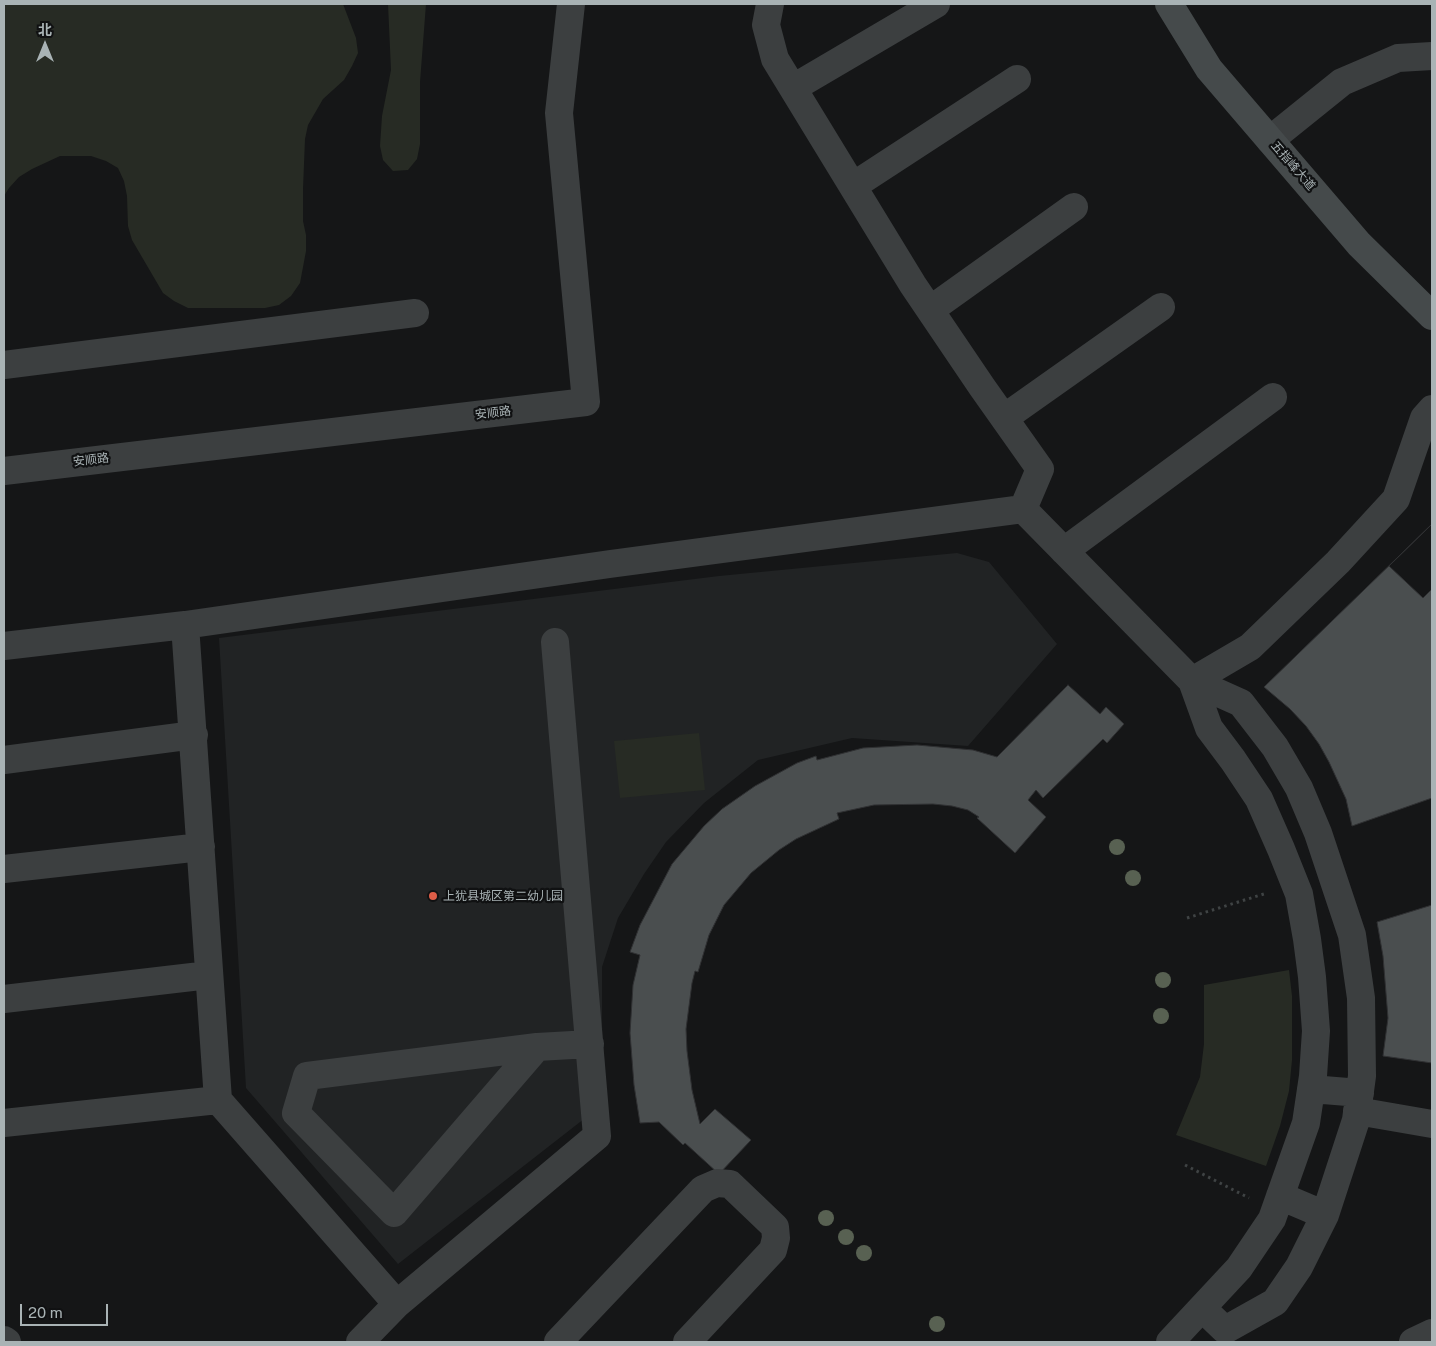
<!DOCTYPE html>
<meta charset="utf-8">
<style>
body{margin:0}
#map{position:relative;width:1436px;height:1346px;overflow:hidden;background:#151617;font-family:"Public Sans","Noto Sans SC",sans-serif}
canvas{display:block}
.frame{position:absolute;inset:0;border:5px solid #a9b3b5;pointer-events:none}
.north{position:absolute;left:20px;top:20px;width:50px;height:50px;-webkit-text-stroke:4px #101112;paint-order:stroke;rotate:0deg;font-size:14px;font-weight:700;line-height:20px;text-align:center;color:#a9b3b5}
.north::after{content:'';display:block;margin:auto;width:18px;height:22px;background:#a9b3b5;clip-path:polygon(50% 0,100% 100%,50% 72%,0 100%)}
.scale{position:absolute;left:20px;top:1304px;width:88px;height:22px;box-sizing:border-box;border:2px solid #a9b3b5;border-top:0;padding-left:6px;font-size:15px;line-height:18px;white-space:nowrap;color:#a9b3b5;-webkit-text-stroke:4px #101112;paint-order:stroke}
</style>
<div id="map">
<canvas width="1436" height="1346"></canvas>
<div class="frame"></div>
<div class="north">北</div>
<div class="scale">20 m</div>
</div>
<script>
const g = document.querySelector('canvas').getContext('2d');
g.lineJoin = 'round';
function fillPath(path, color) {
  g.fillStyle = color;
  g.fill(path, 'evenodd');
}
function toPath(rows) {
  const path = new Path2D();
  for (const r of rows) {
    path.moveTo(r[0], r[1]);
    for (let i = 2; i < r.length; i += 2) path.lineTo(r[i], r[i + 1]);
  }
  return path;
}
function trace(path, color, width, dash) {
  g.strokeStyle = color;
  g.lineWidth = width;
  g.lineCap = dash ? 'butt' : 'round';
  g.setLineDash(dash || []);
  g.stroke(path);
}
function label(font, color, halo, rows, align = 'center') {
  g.font = font + ' "Public Sans","Noto Sans SC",sans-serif';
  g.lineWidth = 4.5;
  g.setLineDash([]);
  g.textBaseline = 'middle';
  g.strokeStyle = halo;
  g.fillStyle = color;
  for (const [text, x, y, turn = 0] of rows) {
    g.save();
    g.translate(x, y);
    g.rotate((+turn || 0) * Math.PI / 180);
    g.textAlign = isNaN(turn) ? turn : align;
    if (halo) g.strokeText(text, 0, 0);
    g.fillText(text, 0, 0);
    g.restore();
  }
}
const built = toPath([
 [957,553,989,562,1057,644,968,746,852,738,758,760,704,803,666,842,644,874,618,918,602,967,602,1025,607,1101,398,1264,246,1088,219,638,719,576]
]);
const green = toPath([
 [4,4,343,4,356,38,358,53,352,66,344,80,323,99,308,125,305,139,303,189,303,221,306,235,306,251,300,283,291,296,279,305,265,308,188,308,174,301,163,293,132,240,128,226,127,196,124,181,118,168,106,161,91,156,60,156,32,169,19,177,9,188,4,196],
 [388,4,426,4,420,82,420,144,417,159,408,170,393,171,383,160,380,146,382,116,391,70],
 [699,733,705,790,620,798,614,741],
 [1289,970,1292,996,1292,1060,1289,1091,1280,1126,1266,1166,1176,1135,1200,1077,1204,1044,1204,985]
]);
const building = toPath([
 [1432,524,1432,589,1423,598,1389,566,1432,524],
 [1432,524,1432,798,1352,826,1346,799,1329,762,1319,744,1306,726,1290,709,1264,687,1432,524],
 [1068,685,1100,714,1106,707,1124,724,1107,743,1103,739,1043,798,1036,790,1028,800,1046,817,1015,853,977,818,979,817,968,810,952,806,933,804,874,805,837,813,839,819,796,839,779,850,751,873,724,905,709,935,698,972,695,971,692,983,686,1029,687,1051,692,1090,700,1124,715,1109,751,1140,719,1174,685,1143,683,1145,659,1122,640,1123,634,1085,630,1033,633,985,640,955,630,952,640,925,672,864,704,826,722,809,755,786,797,763,816,756,817,760,863,748,917,745,973,750,997,757,1068,685],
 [1432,905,1432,1063,1383,1056,1388,1018,1383,956,1377,922,1432,905]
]);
const path = toPath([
 [1187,918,1267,893],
 [1185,1165,1249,1198]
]);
const minor = toPath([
 [770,4,766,25,775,59,913,285,982,387,1040,469,1023,509],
 [793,88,936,4],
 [1270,140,1342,82,1398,58,1432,56],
 [853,186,1017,79],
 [930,310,1074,207],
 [4,365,415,313],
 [1004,418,1161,307],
 [4,471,586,402,559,113,571,4],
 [1064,551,1273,397],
 [4,646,185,625],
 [1192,681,1250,647,1338,562,1396,499,1424,418,1432,409],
 [4,760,194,735],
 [4,869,201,847],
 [4,999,209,975],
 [537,1047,307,1076,296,1113,394,1213,537,1047,590,1044],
 [1311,1089,1360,1093],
 [1357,1111,1432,1124],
 [4,1123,218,1100],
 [1280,1196,1325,1215],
 [397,1304,597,1136,555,642],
 [360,1342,397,1304,218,1100,185,625,610,564,1023,509,1192,681,1241,703,1275,747,1299,788,1318,833,1352,935,1361,998,1362,1076,1356,1120,1325,1215,1299,1267,1275,1302,1225,1330,1202,1308],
 [558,1342,703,1189,717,1183,730,1184,775,1227,776,1238,773,1250,687,1342],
 [1170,1342,1239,1268,1272,1219,1306,1123,1313,1076,1316,1031,1312,977,1307,939,1299,894,1281,849,1259,799,1233,760,1209,728,1192,681],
 [1413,1342,1432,1333]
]);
const tertiary = toPath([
 [4,1340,7,1342]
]);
const secondary = toPath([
 [1169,4,1209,69,1359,244,1432,316]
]);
const trees = [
 [1117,847],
 [1133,878],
 [1163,980],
 [1161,1016],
 [826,1218],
 [846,1237],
 [864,1253],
 [937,1324]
];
const markers = [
 [433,896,5,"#dd5d47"]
];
const streetNames = [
 ["五指峰大道",1293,166,49],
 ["安顺路",493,413,-7],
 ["安顺路",91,460,-7]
];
const poiNames = [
 ["上犹县城区第二幼儿园",443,896]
];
fillPath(built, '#212324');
fillPath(green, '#272b24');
fillPath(building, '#4a4e4f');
trace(building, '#303133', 1);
trace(path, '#3f4344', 3, [2.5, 4]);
trace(minor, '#3c3f40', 28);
trace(tertiary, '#3c3f40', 28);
trace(secondary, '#454a4b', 28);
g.fillStyle = '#586152';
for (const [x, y] of trees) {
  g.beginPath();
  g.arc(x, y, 8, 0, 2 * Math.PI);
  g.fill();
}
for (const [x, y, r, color] of markers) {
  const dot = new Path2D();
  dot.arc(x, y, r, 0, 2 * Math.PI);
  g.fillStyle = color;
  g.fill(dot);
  trace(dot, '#101112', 2);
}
label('12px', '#a9b3b5', '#101112', streetNames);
label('12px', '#a9b3b5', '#101112', poiNames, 'left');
</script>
